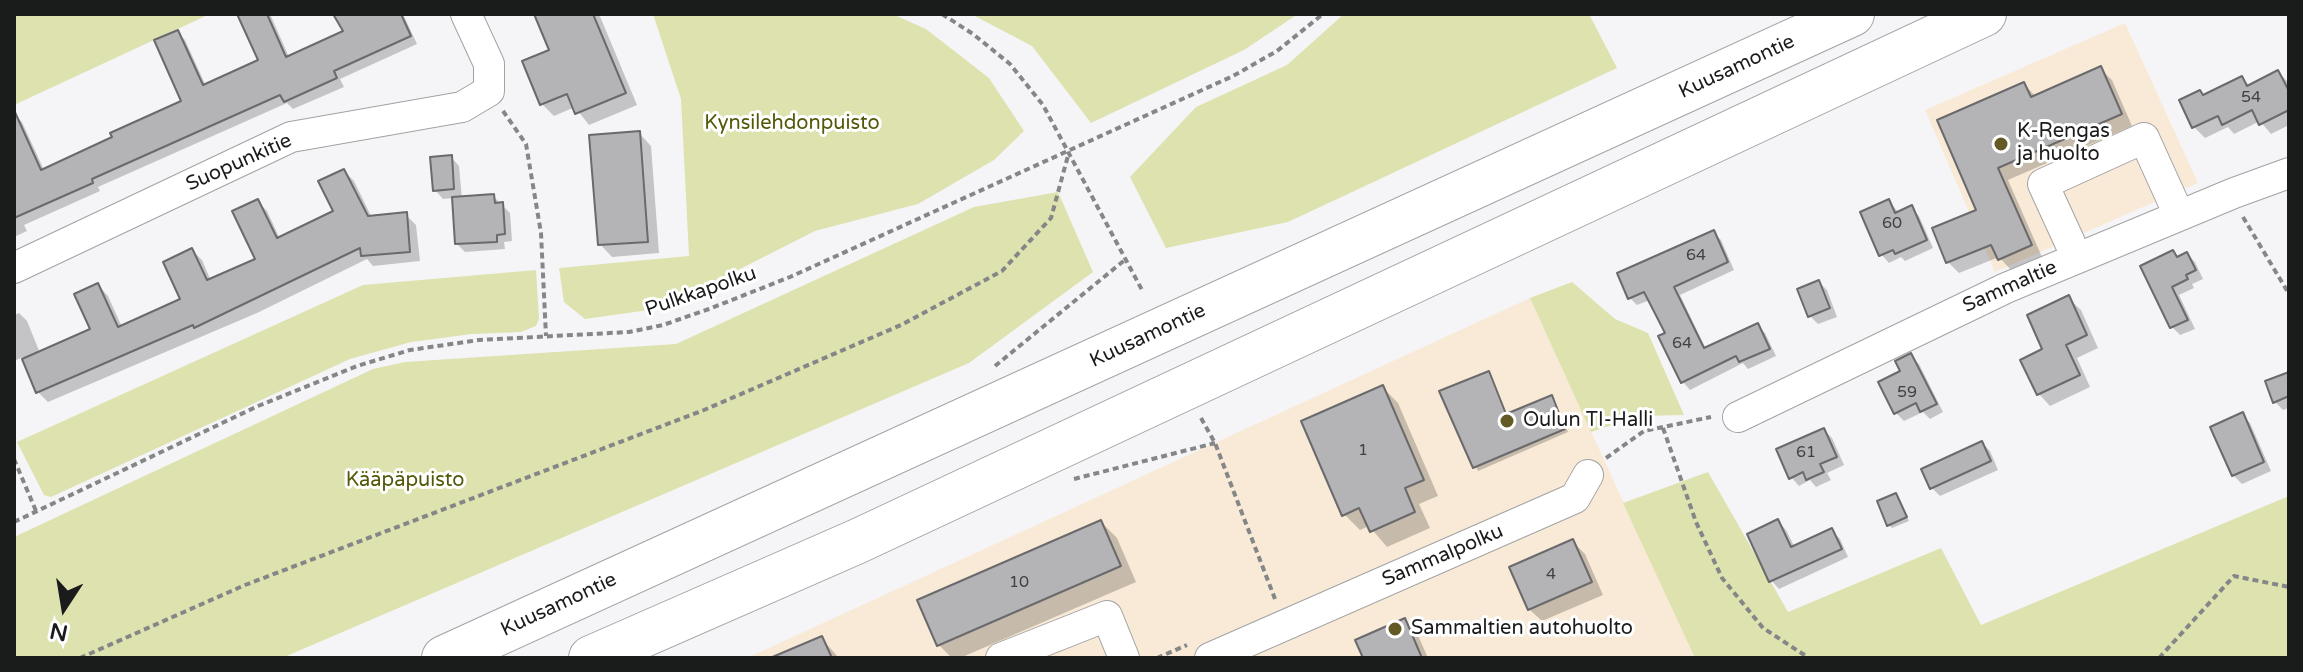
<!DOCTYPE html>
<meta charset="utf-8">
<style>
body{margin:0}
#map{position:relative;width:2303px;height:672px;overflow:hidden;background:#f5f5f8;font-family:"Varela Round",sans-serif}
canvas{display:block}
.frame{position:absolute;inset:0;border:16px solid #1a1b1b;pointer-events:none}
.north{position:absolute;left:24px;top:568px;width:80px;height:80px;-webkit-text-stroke:6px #fff;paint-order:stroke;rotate:192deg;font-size:22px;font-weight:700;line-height:32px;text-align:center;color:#1a1b1b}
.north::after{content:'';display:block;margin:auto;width:28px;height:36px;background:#1a1b1b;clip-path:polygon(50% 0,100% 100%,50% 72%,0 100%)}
</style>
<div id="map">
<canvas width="2303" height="672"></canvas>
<div class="frame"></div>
<div class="north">N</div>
</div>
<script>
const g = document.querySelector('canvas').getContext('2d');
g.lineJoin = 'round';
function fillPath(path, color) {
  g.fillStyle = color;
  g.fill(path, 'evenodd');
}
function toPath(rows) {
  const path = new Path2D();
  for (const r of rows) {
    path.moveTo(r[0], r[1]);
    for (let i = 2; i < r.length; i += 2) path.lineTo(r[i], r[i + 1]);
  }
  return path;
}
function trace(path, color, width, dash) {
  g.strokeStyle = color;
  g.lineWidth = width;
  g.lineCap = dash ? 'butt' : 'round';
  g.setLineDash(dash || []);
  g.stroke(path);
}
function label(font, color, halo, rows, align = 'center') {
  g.font = font + ' "Varela Round",sans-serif';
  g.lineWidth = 6;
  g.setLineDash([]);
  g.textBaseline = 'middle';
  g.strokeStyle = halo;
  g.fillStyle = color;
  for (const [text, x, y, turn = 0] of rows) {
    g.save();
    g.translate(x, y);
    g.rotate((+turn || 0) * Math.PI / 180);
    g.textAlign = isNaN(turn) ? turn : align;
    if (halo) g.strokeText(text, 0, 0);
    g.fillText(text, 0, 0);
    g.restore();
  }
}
const commercial = toPath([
 [2125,23,2198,183,1995,272,1925,110],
 [1530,298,1695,658,747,658]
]);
const green = toPath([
 [14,14,210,14,14,105],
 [653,14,892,14,926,29,989,78,1024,131,994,160,918,204,815,231,663,308,585,319,564,302,559,268,689,256,681,99],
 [971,14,1298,14,1244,50,1091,123,1032,46],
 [1344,14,1589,14,1617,68,1288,222,1166,248,1130,177,1196,107,1287,65],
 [1058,192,1093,272,969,363,282,658,14,658,14,537,373,369,405,362,676,344,974,207],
 [536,270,539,319,536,326,521,332,472,334,411,342,350,359,51,497,44,495,17,442,363,285],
 [1572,282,1615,319,1648,333,1684,415,1641,416,1591,432,1530,298],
 [1708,472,1788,612,1941,548,1981,625,2289,496,2289,658,1695,658,1623,503]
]);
const shadow = toPath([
 [239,14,270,14,289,57,345,32,336,14,403,14,417,44,340,79,344,87,293,109,287,103,98,187,100,191,24,225,27,231,14,237,14,114,22,122,44,170,184,102,177,32,185,40,206,86,260,61],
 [536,14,599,14,637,105,589,125,575,107,554,116,542,104,551,51],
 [2100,69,2112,80,2132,126,2008,180,2042,257,2011,270,1999,257,1959,273,1948,262,1979,211,2024,84,2036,97],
 [2278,72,2289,83,2289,125,2271,134,2260,121,2234,134,2228,127,2205,138,2194,127,2182,101,2204,97,2242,78,2250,86],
 [639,133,651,146,659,253,612,257,600,244],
 [451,157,459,166,462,199,493,196,510,213,512,241,504,242,505,249,465,252,457,244,454,198,443,199,435,190],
 [344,171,354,181,372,218,406,215,416,225,420,261,373,266,367,259,257,313,48,402,38,392,23,357,14,361,14,315,19,313,27,321,40,353,93,330,98,285,108,296,122,327,183,300,192,250,202,260,211,281,258,260,257,201,267,211,280,239,336,212],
 [1889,201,1899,213,1911,208,1919,216,1933,248,1905,261,1901,257,1889,263,1881,254],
 [1714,233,1721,240,1734,270,1680,295,1706,349,1758,326,1765,333,1776,356,1748,369,1743,363,1690,390,1683,382,1668,334,1650,300,1637,305,1630,298],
 [2173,252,2179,258,2187,254,2195,262,2203,279,2192,284,2194,288,2179,295,2195,329,2180,335,2172,327,2143,266],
 [1819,282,1827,290,1837,317,1818,324,1810,316],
 [2068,298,2081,310,2098,348,2077,358,2090,387,2050,406,2038,393,2045,350],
 [1911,356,1919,364,1943,412,1930,419,1923,412,1904,421,1896,413,1903,372],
 [1489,373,1507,415,1552,397,1568,432,1478,471,1442,392],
 [2289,374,2289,408,2283,410,2275,402],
 [1382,387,1398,403,1438,496,1419,504,1430,528,1387,547,1369,526,1360,530,1344,514],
 [2242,415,2250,423,2271,471,2242,484,2233,475],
 [1824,430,1832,438,1844,465,1827,473,1831,480,1816,487,1810,480,1799,486,1791,477],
 [1982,443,1990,451,1998,470,1940,496,1932,488],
 [1896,495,1909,521,1892,528,1889,525],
 [1778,521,1786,530,1795,548,1832,531,1840,539,1848,557,1779,589,1771,580],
 [1101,522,1117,538,1136,582,960,658,952,658,939,645],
 [1573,542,1585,554,1603,595,1542,621,1529,609],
 [1405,621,1417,633,1428,658,1365,658],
 [821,638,839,658,775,658]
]);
const building = toPath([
 [237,14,267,14,286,57,343,31,333,14,401,14,411,36,334,71,337,78,284,102,280,95,92,179,93,183,14,218,14,110,41,170,112,137,110,133,181,101,154,40,178,30,203,85,258,60,237,14],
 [534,14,593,14,626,93,575,114,567,94,540,105,522,61,549,50,534,14],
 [2101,66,2122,114,1998,168,2032,245,1998,260,1991,245,1946,263,1932,228,1976,210,1937,120,2024,82,2031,97,2101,66],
 [2278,70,2289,91,2289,110,2259,125,2252,110,2222,125,2218,116,2192,128,2179,100,2200,90,2203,95,2242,76,2247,86,2278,70],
 [640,131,648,242,598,245,589,135,640,131],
 [452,155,454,189,433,191,430,157,452,155],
 [344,169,368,216,407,212,410,252,361,256,360,248,194,328,193,325,36,393,22,359,90,329,74,294,98,283,118,327,180,299,163,262,192,248,207,280,255,259,232,211,258,199,277,238,333,211,318,181,344,169],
 [494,194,495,203,503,202,505,234,497,235,497,242,455,244,452,197,494,194],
 [1889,199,1895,213,1912,205,1927,240,1895,254,1893,250,1879,256,1860,212,1889,199],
 [1714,230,1728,262,1674,287,1704,348,1758,323,1770,349,1739,362,1736,356,1681,383,1658,336,1665,333,1644,292,1628,299,1617,273,1714,230],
 [2173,250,2177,257,2187,252,2196,270,2186,275,2188,279,2172,287,2188,320,2170,328,2140,266,2173,250],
 [1819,280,1830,308,1808,317,1797,289,1819,280],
 [2069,295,2087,335,2066,345,2080,375,2037,395,2020,360,2042,349,2027,315,2069,295],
 [1911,353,1937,404,1920,412,1916,403,1894,414,1878,382,1900,371,1895,361,1911,353],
 [1489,371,1506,414,1552,395,1565,429,1473,468,1439,391,1489,371],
 [2289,372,2289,396,2273,403,2265,381,2289,372],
 [1383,385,1424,480,1405,488,1415,512,1370,532,1359,508,1342,516,1301,421,1383,385],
 [2243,412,2264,462,2232,476,2210,427,2243,412],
 [1824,428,1837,457,1820,464,1824,472,1806,480,1803,472,1789,479,1776,449,1824,428],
 [1982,441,1991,461,1930,489,1921,469,1982,441],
 [1896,493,1907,517,1887,526,1877,501,1896,493],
 [1778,519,1791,547,1832,528,1842,549,1769,582,1747,534,1778,519],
 [1101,520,1121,566,937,646,917,600,1101,520],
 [1573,539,1592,582,1528,610,1509,567,1573,539],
 [1405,618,1422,658,1363,658,1355,640,1405,618],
 [822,636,832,658,770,658,822,636]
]);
const path = toPath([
 [942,14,973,34,1010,64,1043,105,1142,290],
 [503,111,526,144,541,233,546,336],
 [2243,217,2289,294],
 [995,366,1126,259],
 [1201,418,1215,443,1275,599],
 [1663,428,1696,522,1722,578,1763,628,1809,658],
 [1606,458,1644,431,1711,417],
 [14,459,36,511],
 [1074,479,1215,443],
 [14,522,258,406,357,366,410,350,479,340,629,332,663,325,709,309,790,277,1233,76,1277,51,1323,14],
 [80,658,245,585,704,410,901,325,1002,271,1051,218,1069,152],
 [1157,658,1187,645],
 [2159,658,2234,576,2289,587]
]);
const minor = toPath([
 [2077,258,2043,184,2144,138,2179,215],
 [14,268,291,137,462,107,489,91,489,64,466,14],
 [1738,417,2006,288,2234,193,2289,173],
 [1001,658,1107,616,1124,658],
 [1210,658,1575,498,1588,475]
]);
const highway = toPath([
 [444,658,1852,14],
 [591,658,858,541,1984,14]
]);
const markers = [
 [2001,144,8,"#645a26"],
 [1507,421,8,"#645a26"],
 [1395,629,8,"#645a26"]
];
const numberNames = [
 ["54",2251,98],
 ["60",1892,224],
 ["64",1696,256],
 ["64",1682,344],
 ["59",1907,393],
 ["1",1363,451],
 ["61",1806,453],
 ["4",1551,575],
 ["10",1019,583]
];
const streetNames = [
 ["Kuusamontie",1737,67,-25],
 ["Suopunkitie",239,163,-24],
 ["Sammaltie",2010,287,-24],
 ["Pulkkapolku",701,292,-19],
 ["Kuusamontie",1148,336,-25],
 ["Sammalpolku",1443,556,-23],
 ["Kuusamontie",559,605,-25]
];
const parkNames = [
 ["Kynsilehdonpuisto",792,124],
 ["Kääpäpuisto",405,481]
];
const poiNames = [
 ["K-Rengas",2017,132],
 ["ja huolto",2017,155],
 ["Oulun TI-Halli",1523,421],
 ["Sammaltien autohuolto",1411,629]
];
fillPath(commercial, '#f8ead6');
fillPath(green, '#dee2af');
fillPath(shadow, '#0003');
fillPath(building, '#b4b4b7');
trace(building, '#6a6a6c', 2);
trace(minor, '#a1a2a4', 32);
trace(highway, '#a1a2a4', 46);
trace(path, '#858687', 4, [6, 4]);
trace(minor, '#fff', 30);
trace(highway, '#fff', 44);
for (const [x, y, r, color] of markers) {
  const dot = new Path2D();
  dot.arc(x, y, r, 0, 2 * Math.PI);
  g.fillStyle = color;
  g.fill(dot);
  trace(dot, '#fff', 3);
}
label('16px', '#404142', null, numberNames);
label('20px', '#1a1b1b', '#fff', streetNames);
label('20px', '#555809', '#fff', parkNames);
label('20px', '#1a1b1b', '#fff', poiNames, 'left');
</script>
